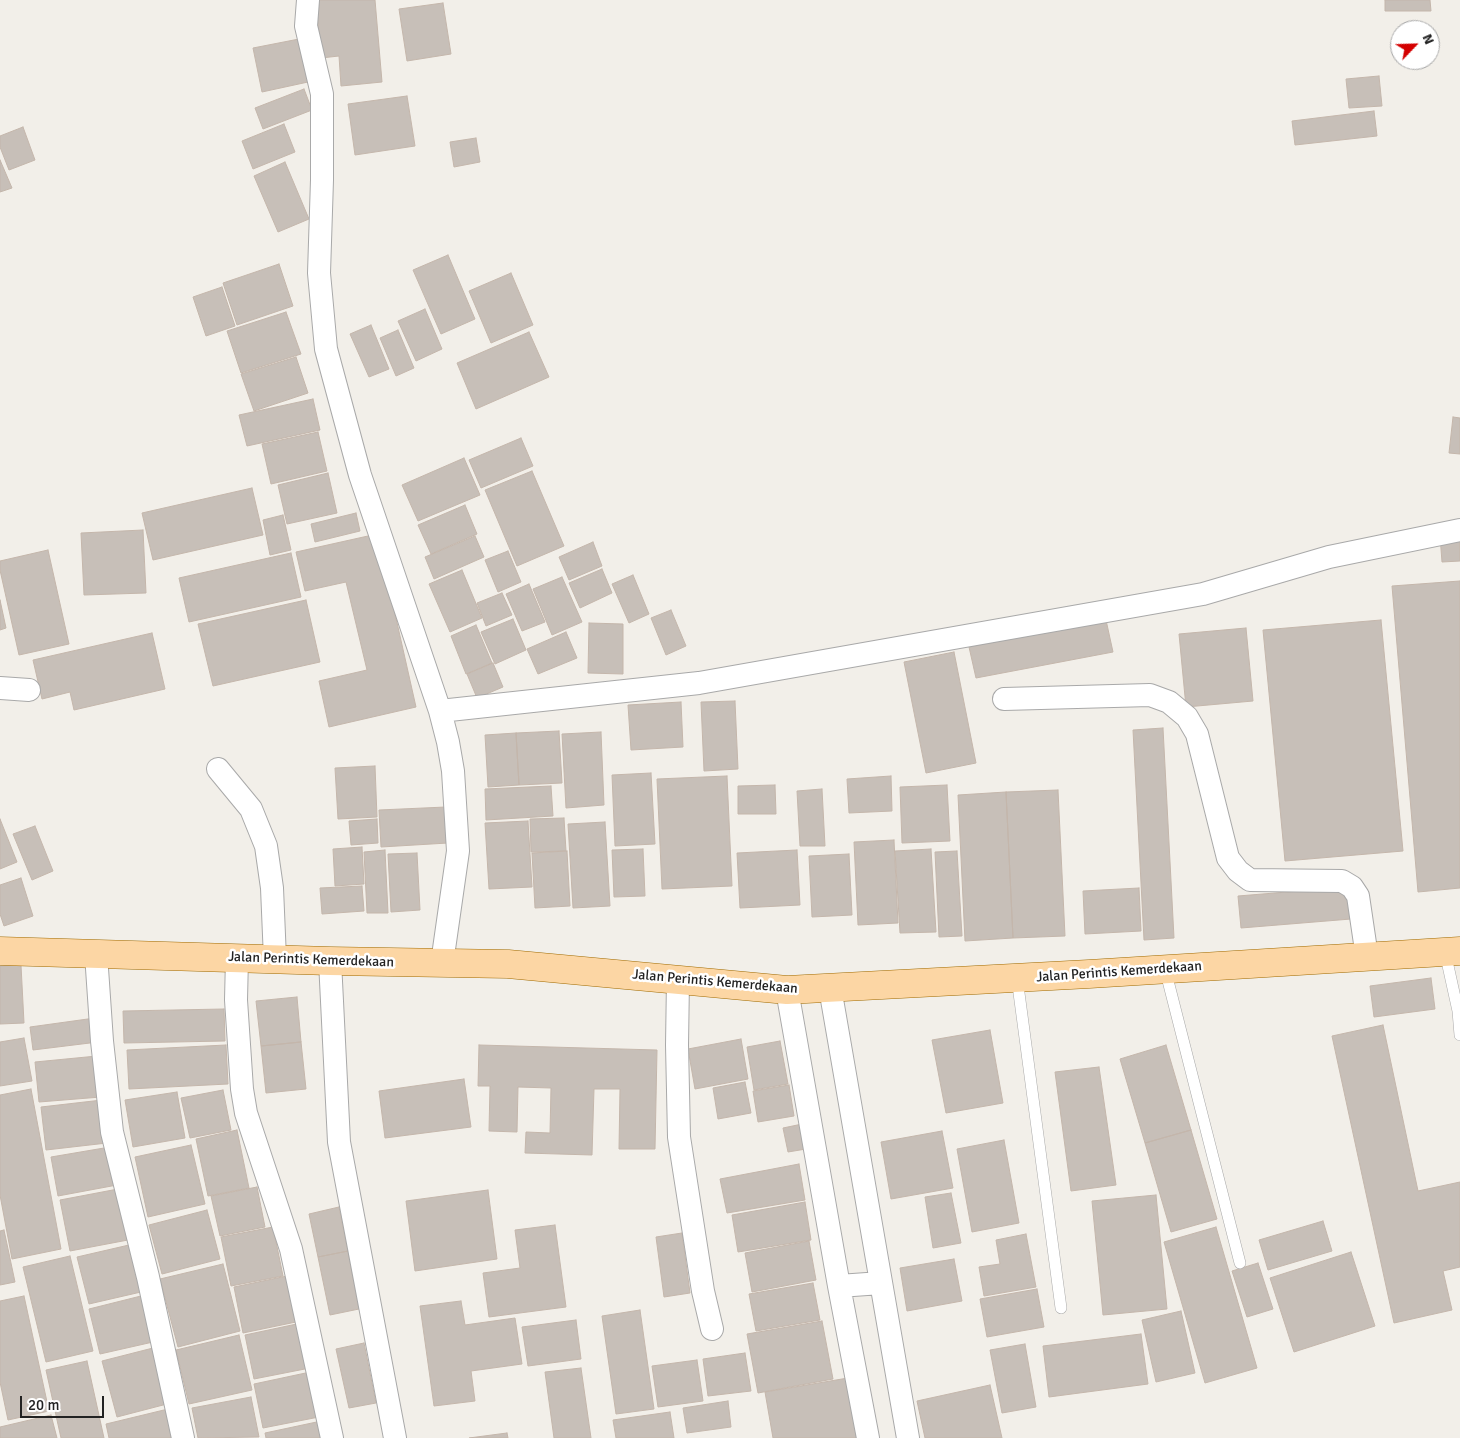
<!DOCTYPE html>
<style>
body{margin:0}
#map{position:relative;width:1460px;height:1438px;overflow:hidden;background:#f2efe9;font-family:Signika,sans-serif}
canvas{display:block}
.north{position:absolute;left:1390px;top:20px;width:50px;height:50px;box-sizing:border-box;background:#fff;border:1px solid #a7a7a7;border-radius:50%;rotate:66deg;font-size:14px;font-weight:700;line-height:20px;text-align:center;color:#222}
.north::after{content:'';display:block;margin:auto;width:18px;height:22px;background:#d40000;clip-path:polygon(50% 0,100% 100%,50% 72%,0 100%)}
.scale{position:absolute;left:20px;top:1396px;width:84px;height:22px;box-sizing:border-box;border:2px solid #222;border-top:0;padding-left:6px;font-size:15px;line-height:18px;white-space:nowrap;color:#222;-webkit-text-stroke:4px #fff;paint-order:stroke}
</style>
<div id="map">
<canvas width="1460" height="1438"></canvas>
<div class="north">N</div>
<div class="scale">20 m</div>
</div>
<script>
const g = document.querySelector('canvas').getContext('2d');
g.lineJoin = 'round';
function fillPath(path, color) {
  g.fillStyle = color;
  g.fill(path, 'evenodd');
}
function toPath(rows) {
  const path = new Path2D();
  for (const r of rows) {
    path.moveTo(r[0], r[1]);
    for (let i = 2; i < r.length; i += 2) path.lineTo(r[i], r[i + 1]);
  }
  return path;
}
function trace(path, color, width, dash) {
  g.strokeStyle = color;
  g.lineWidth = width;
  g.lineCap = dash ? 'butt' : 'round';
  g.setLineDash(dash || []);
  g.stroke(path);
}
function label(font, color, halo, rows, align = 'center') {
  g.font = font + ' Signika,sans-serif';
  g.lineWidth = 5;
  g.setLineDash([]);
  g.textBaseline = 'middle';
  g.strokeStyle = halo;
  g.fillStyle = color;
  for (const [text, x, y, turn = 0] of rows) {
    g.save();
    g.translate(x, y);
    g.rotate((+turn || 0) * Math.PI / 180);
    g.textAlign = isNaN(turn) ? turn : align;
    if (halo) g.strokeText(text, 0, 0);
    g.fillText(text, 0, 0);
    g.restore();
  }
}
const building = toPath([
 [316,0,375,0,382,82,341,86,339,56,321,58,316,0],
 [1385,0,1430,0,1431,11,1385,11,1385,0],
 [443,3,451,54,407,61,399,9,443,3],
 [299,39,308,82,262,92,253,48,299,39],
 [1379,76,1382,106,1349,108,1346,79,1379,76],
 [304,89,312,110,263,129,255,108,304,89],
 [407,96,415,146,355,155,348,104,407,96],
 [1374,111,1377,136,1295,145,1292,121,1374,111],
 [284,124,295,152,253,169,242,141,284,124],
 [23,127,35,160,9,170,0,147,0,136,23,127],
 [476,138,480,162,454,167,450,142,476,138],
 [0,160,12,188,0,192,0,160],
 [285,162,309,219,278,232,254,176,285,162],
 [448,255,475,319,441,334,413,270,448,255],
 [279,264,293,306,237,325,223,283,279,264],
 [511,273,533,325,491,343,469,291,511,273],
 [222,287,235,326,206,336,193,297,222,287],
 [425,309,442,349,416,361,398,321,425,309],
 [286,312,301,354,241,373,227,331,286,312],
 [371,325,389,369,369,377,350,334,371,325],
 [398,330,414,368,396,376,380,338,398,330],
 [529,332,549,377,476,409,457,363,529,332],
 [296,357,308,393,254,411,241,374,296,357],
 [313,399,320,430,247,446,239,415,313,399],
 [1453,417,1460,418,1460,454,1449,453,1453,417],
 [318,432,327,471,271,484,262,444,318,432],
 [521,438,533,466,481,488,469,460,521,438],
 [464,458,480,495,418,521,402,485,464,458],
 [532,471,564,546,517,566,485,490,532,471],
 [328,473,337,513,287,524,278,485,328,473],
 [252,488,263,535,153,560,142,513,252,488],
 [465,505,477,534,431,554,418,525,465,505],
 [356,513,360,531,315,542,311,524,356,513],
 [283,515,291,550,270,555,263,520,283,515],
 [143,530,146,593,84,595,81,533,143,530],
 [377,534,416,707,329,727,319,681,367,670,346,582,305,591,296,552,377,534],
 [1460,535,1460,561,1442,562,1440,536,1460,535],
 [475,536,484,557,434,579,425,557,475,536],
 [593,542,602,566,569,580,559,557,593,542],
 [48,550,69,644,19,655,0,570,0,561,48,550],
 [508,551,521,582,498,592,485,560,508,551],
 [291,553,301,597,189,622,179,578,291,553],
 [602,569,612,593,580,608,569,583,602,569],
 [462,570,482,618,450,632,429,584,462,570],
 [633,575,649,614,629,623,612,584,633,575],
 [562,577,582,622,552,635,533,589,562,577],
 [1460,581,1460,888,1418,892,1392,586,1460,581],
 [529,584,545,622,522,631,506,594,529,584],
 [502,593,512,615,486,626,477,603,502,593],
 [0,600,6,628,0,630,0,600],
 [306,600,320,662,213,686,198,624,306,600],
 [671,610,686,646,666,655,651,618,671,610],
 [513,619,526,650,495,664,481,632,513,619],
 [1106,620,1113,652,976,678,969,647,1106,620],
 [1381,620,1403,851,1285,861,1263,630,1381,620],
 [589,623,623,624,623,674,588,673,589,623],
 [476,625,492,663,466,674,451,636,476,625],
 [1246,628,1253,701,1186,707,1179,634,1246,628],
 [566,632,577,658,538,674,527,649,566,632],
 [152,633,165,689,74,710,70,692,42,699,33,660,152,633],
 [954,652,976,763,926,773,904,662,954,652],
 [493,663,503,687,477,698,467,674,493,663],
 [735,701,738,769,704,771,701,702,735,701],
 [681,702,683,747,631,750,628,705,681,702],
 [1163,728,1174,938,1144,940,1133,730,1163,728],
 [559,731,562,783,519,785,516,733,559,731],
 [601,732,604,805,566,808,562,734,601,732],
 [516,733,519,785,488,787,485,735,516,733],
 [375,766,377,817,338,819,335,768,375,766],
 [651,773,655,844,615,846,612,775,651,773],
 [727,776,732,886,662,889,657,779,727,776],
 [891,776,892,811,849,813,847,779,891,776],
 [775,785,776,814,738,814,738,786,775,785],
 [947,785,950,841,902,843,900,787,947,785],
 [551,786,553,816,486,820,485,789,551,786],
 [822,789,825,846,800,846,797,791,822,789],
 [1058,790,1065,936,1013,938,1006,792,1058,790],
 [1006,792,1013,938,965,941,958,795,1006,792],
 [446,807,448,843,381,847,379,810,446,807],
 [564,818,566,851,531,852,530,819,564,818],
 [0,819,17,862,0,869,0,819],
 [377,819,378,843,351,845,349,821,377,819],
 [528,821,532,887,489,889,485,823,528,821],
 [605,822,610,906,573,908,568,824,605,822],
 [35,826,53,871,32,880,13,834,35,826],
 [894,840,898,923,858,925,854,842,894,840],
 [362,847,364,884,335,886,333,849,362,847],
 [643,849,645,896,614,897,612,850,643,849],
 [931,849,936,932,900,933,895,851,931,849],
 [385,850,388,913,367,913,364,852,385,850],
 [797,850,800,905,740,908,737,853,797,850],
 [567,851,570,906,535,908,532,853,567,851],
 [957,851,962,936,939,937,935,852,957,851],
 [417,853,420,910,391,912,388,854,417,853],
 [849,854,852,915,812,917,809,856,849,854],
 [21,878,33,916,4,926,0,914,0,885,21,878],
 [362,886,364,911,322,914,320,888,362,886],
 [1348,887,1351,919,1241,928,1238,896,1348,887],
 [1139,888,1141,931,1085,934,1083,891,1139,888],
 [21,965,24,1023,0,1024,0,966,21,965],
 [1431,978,1435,1009,1374,1017,1370,986,1431,978],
 [297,997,301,1042,261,1046,256,1001,297,997],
 [224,1009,225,1041,124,1043,123,1011,224,1009],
 [95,1018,98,1042,33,1050,30,1027,95,1018],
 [1383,1025,1418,1191,1460,1182,1460,1267,1443,1271,1452,1310,1394,1323,1332,1036,1383,1025],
 [990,1030,1003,1103,946,1113,932,1040,990,1030],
 [24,1038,32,1081,0,1086,0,1042,24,1038],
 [741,1039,748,1079,695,1089,688,1049,741,1039],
 [780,1041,788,1084,754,1090,747,1047,780,1041],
 [301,1042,306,1089,266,1093,261,1046,301,1042],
 [226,1045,228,1084,129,1089,127,1050,226,1045],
 [479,1045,657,1050,655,1149,619,1149,620,1089,594,1089,592,1155,525,1153,526,1132,550,1133,551,1088,518,1087,517,1132,489,1131,490,1086,478,1086,479,1045],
 [1166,1045,1191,1130,1145,1143,1120,1059,1166,1045],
 [97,1056,101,1097,39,1102,35,1062,97,1056],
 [1099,1067,1116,1185,1071,1191,1055,1072,1099,1067],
 [464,1079,471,1127,385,1138,379,1091,464,1079],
 [745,1082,751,1113,718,1119,713,1088,745,1082],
 [789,1085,794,1116,758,1122,753,1091,789,1085],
 [31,1089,61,1249,12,1259,0,1195,0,1095,31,1089],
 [223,1090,231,1130,190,1138,181,1098,223,1090],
 [177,1092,185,1138,133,1147,125,1100,177,1092],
 [102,1100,107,1143,46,1150,41,1107,102,1100],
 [807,1123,812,1148,788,1152,783,1128,807,1123],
 [237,1130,249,1188,208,1196,196,1139,237,1130],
 [1191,1130,1217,1219,1171,1232,1145,1143,1191,1130],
 [942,1131,953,1188,891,1199,881,1142,942,1131],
 [1004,1140,1019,1223,972,1232,957,1149,1004,1140],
 [191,1145,205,1204,148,1217,135,1157,191,1145],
 [110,1147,117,1185,58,1196,51,1157,110,1147],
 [799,1164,805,1200,727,1213,720,1179,799,1164],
 [257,1187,265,1227,220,1236,211,1196,257,1187],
 [118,1189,128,1240,70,1251,60,1200,118,1189],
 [488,1190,497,1259,415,1271,406,1201,488,1190],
 [951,1193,961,1243,933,1248,925,1197,951,1193],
 [1156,1195,1167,1309,1103,1315,1092,1201,1156,1195],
 [805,1202,811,1240,738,1252,732,1215,805,1202],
 [339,1207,348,1251,318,1257,309,1214,339,1207],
 [207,1210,220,1259,162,1274,149,1225,207,1210],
 [1323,1221,1332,1251,1268,1270,1259,1240,1323,1221],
 [555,1225,566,1307,489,1317,483,1273,520,1268,515,1230,555,1225],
 [273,1227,283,1276,231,1286,221,1237,273,1227],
 [1216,1227,1257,1368,1205,1383,1164,1242,1216,1227],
 [4,1230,15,1282,0,1285,0,1231,4,1230],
 [682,1233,690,1293,664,1297,656,1237,682,1233],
 [1026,1234,1036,1287,984,1296,979,1267,1000,1264,996,1240,1026,1234],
 [809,1241,816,1280,752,1292,745,1253,809,1241],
 [129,1245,141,1292,89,1304,77,1257,129,1245],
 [348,1251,359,1309,330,1315,318,1257,348,1251],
 [1351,1252,1375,1326,1294,1352,1270,1278,1351,1252],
 [70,1256,93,1351,46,1362,23,1267,70,1256],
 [954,1259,962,1301,907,1311,900,1268,954,1259],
 [1258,1263,1273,1309,1247,1317,1232,1271,1258,1263],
 [223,1264,240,1331,178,1347,160,1279,223,1264],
 [287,1276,296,1322,243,1333,234,1287,287,1276],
 [813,1283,820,1320,756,1331,749,1294,813,1283],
 [1037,1289,1044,1327,987,1337,980,1299,1037,1289],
 [24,1296,49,1411,8,1420,0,1382,0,1301,24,1296],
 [141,1296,153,1342,100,1354,89,1309,141,1296],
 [461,1301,465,1325,515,1318,522,1364,471,1371,475,1401,434,1406,420,1306,461,1301],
 [640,1310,654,1409,616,1414,602,1316,640,1310],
 [1181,1311,1195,1373,1156,1382,1142,1320,1181,1311],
 [576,1320,581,1359,528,1366,522,1327,576,1320],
 [822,1321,833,1379,758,1393,747,1334,822,1321],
 [306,1322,315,1367,254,1379,245,1335,306,1322],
 [1141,1334,1148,1384,1049,1397,1043,1346,1141,1334],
 [239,1335,252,1390,189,1404,176,1350,239,1335],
 [364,1343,376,1403,349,1408,336,1349,364,1343],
 [1025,1344,1036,1407,1002,1413,990,1350,1025,1344],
 [153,1348,167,1404,117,1417,102,1361,153,1348],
 [745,1353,751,1391,708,1396,703,1359,745,1353],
 [697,1360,703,1401,658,1407,652,1366,697,1360],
 [87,1361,104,1438,61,1438,46,1370,87,1361],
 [581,1368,591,1438,554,1438,545,1372,581,1368],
 [315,1371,324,1416,263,1428,254,1384,315,1371],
 [848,1378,858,1438,773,1438,765,1392,848,1378],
 [990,1385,1002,1438,925,1438,917,1401,990,1385],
 [251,1397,259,1437,198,1438,192,1408,251,1397],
 [728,1401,731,1427,687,1433,683,1408,728,1401],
 [168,1409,175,1438,109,1438,106,1424,168,1409],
 [670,1412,674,1438,616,1438,613,1420,670,1412],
 [51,1415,57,1438,0,1438,0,1427,51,1415],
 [326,1420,330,1438,266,1438,265,1433,326,1420],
 [507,1433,508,1438,469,1438,507,1433]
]);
const lane = toPath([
 [1445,952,1458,1011,1460,1035],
 [1165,969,1240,1263],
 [1017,978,1061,1308]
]);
const street = toPath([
 [308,0,306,26,322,94,322,180,319,273,326,349,360,475,440,711,448,742,453,771,458,851,442,963],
 [0,688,29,690],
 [1004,699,1150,695,1169,702,1187,717,1197,734,1228,858,1238,871,1250,880,1342,881,1352,887,1358,896,1367,957],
 [440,711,699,683,1203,594,1329,557,1460,530],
 [218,769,251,809,266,846,272,888,275,959],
 [96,954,102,1041,112,1132,148,1277,183,1438],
 [237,958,236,1000,242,1089,246,1113,291,1249,332,1438],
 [330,961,339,1142,395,1438],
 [678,980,677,1045,679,1137,703,1291,712,1329],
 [830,988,908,1438],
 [787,990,839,1286,868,1438],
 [839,1286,881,1283]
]);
const primary = toPath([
 [0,951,330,961,508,964,787,990,1089,974,1460,951]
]);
const streetNames = [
 ["Jalan Perintis Kemerdekaan",311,960,2],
 ["Jalan Perintis Kemerdekaan",1119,972,-4],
 ["Jalan Perintis Kemerdekaan",715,982,5]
];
fillPath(building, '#c7bfb8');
trace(building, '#c4b6ab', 1);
trace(lane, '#a9a9a9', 12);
trace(street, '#a9a9a9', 24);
trace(primary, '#a06b00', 29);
trace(lane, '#fff', 11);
trace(street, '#fff', 22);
trace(primary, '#fcd6a4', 28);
label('14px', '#222', '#fff', streetNames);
</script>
